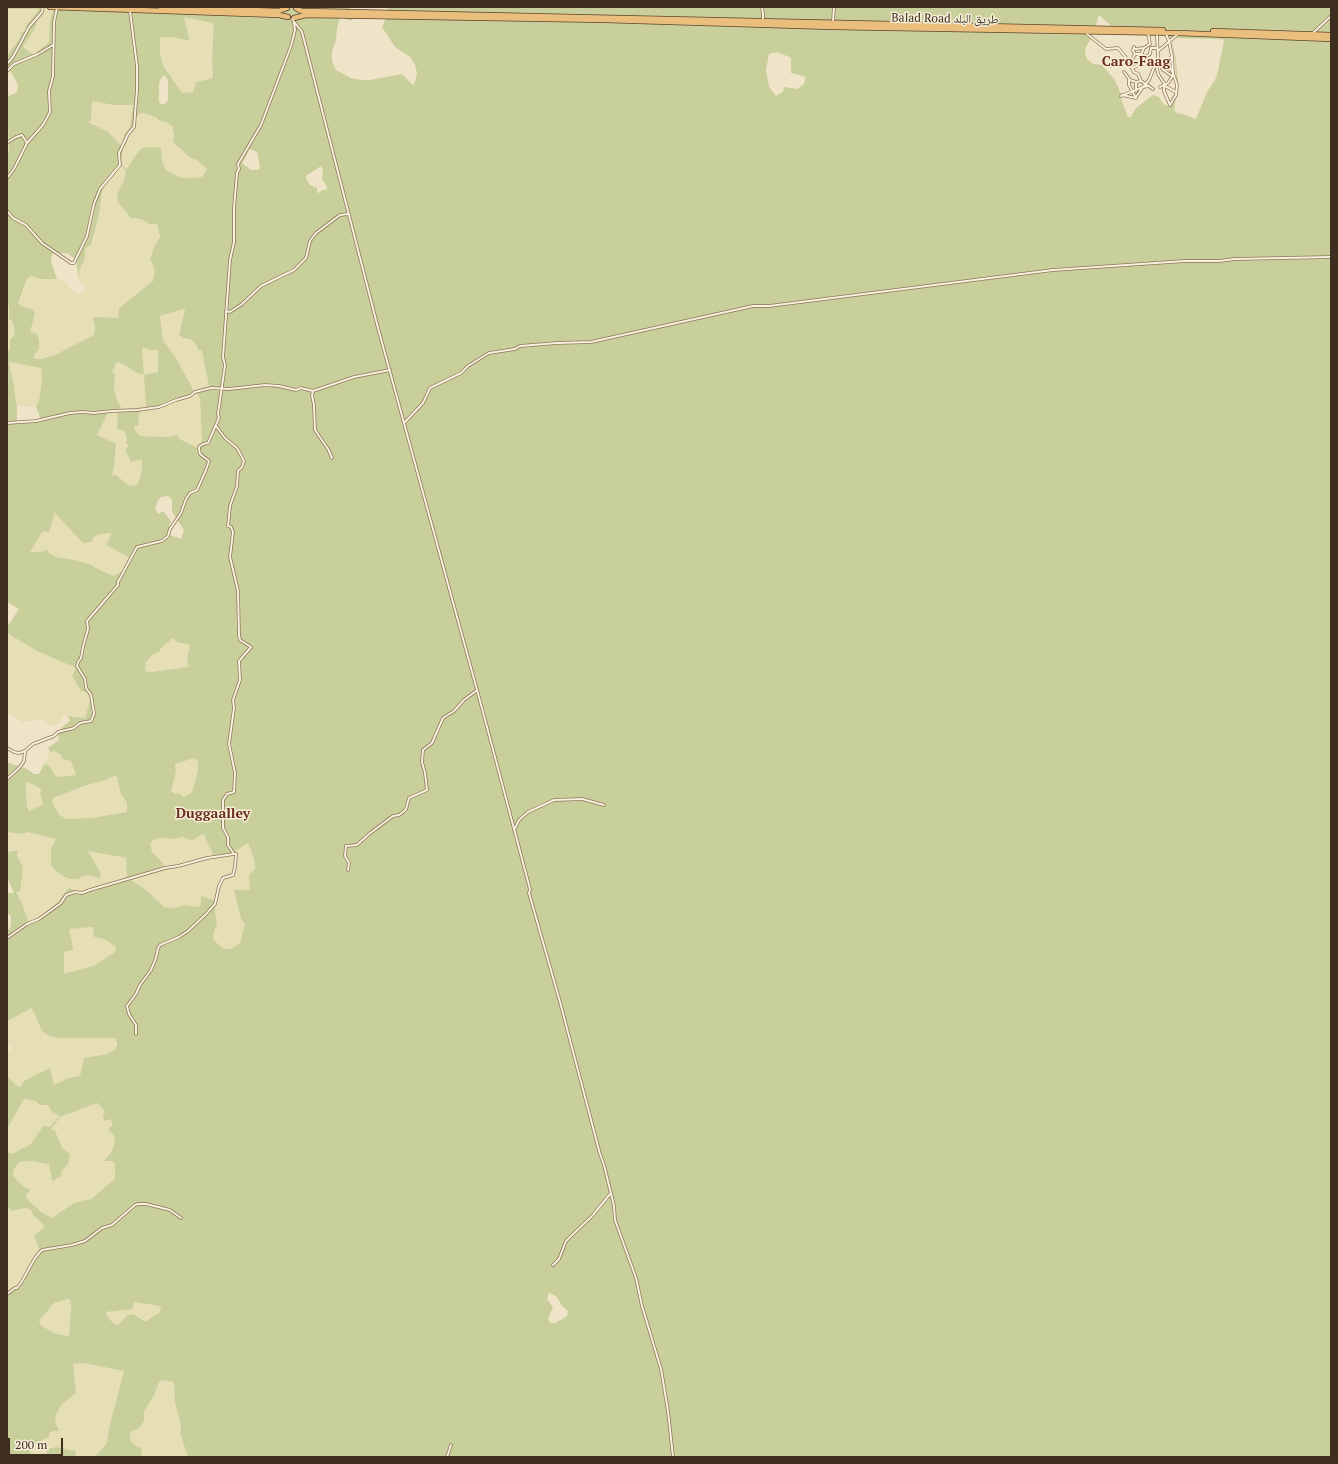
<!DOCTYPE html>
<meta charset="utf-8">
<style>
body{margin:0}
#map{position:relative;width:1338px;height:1464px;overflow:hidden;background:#f0e4c8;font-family:"PT Serif",serif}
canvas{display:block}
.frame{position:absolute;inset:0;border:8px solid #3d2e20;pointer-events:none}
.scale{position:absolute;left:8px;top:1438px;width:55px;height:18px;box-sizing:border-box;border:2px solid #3d2e20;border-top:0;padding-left:5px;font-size:12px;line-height:14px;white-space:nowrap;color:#3d2e20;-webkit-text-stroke:3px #f7eed8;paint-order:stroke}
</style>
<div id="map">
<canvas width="1338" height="1464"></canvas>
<div class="frame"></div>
<div class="scale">200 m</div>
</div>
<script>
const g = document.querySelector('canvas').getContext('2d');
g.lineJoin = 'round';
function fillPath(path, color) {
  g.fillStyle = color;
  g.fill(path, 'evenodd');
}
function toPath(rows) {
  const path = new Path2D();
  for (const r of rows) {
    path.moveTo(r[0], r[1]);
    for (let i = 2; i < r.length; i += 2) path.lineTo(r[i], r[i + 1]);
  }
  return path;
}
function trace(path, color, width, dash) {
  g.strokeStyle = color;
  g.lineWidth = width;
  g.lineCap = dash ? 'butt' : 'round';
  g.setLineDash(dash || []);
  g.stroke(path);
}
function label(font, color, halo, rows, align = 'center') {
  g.font = font + ' "PT Serif","Noto Naskh Arabic",serif';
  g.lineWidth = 3;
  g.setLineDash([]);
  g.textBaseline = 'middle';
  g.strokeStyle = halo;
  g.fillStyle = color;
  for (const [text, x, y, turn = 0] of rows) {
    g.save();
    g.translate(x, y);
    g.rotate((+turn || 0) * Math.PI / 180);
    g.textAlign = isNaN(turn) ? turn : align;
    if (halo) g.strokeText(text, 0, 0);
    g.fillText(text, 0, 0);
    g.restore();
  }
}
const farmland = toPath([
 [19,8,37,9,38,12,27,24,24,32,21,31,20,38,9,53,7,59,7,9],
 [46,8,53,10,50,22,49,42,36,53,32,54,23,47,34,30,38,19],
 [184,16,213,23,214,31,213,35,212,59,213,78,196,82,193,92,182,94,166,68,163,66,160,53,160,39,161,37,172,37,190,41],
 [92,101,113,105,133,105,130,127,124,134,123,141,121,145,108,132,88,122,91,120],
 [143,113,156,117,159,121,166,122,172,126,174,135,173,140,178,148,189,157,198,161,207,169,202,177,188,178,181,178,170,172,166,170,162,161,161,148,135,156,127,169,121,164,123,149,127,143,129,134,135,129,136,117,138,114],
 [120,166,122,166,126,171,125,177,117,195,131,218,141,219,150,224,157,224,160,237,155,245,150,262,155,271,154,281,119,308,118,318,95,327,94,335,57,354,42,359,34,359,34,356,39,349,30,332,32,309,22,307,18,304,21,298,25,284,28,278,31,276,41,279,57,279,64,281,68,284,69,287,78,295,85,291,85,285,79,281,79,271,85,258,85,247,99,214,100,202,106,184,114,176],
 [7,305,9,306,9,318,13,323,15,331,14,336,10,340,10,349,7,353],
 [183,309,186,310,184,338,192,340,202,351,209,386,195,391,177,360,163,340,160,316],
 [142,347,151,350,158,349,158,372,145,396,146,407,122,409,117,399,114,389,116,377,112,371,112,369,116,362,125,365,137,373,144,375],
 [10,362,41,368,42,378,39,401,36,407,17,406,15,397,14,385,9,363],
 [196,393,200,398,202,442,197,448,178,438,177,435,167,437,140,436,136,432,134,427,139,425,138,417,141,411,153,408],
 [113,412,118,412,117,429,124,431,127,437,126,443,129,444,125,451,130,462,142,459,142,467,140,479,136,486,128,485,116,475,112,475,114,467,97,435,108,413],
 [55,513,83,543,100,534,113,533,110,537,129,557,123,571,113,576,94,567,92,565,75,560,56,557,48,552,29,552,43,531,48,532],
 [7,631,10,635,37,651,76,668,72,676,81,691,89,693,90,701,85,718,64,715,59,724,54,726,48,725,42,719,22,722,11,714,7,715],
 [173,638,178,643,189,644,190,648,187,657,188,667,151,672,145,671,146,662,153,654,159,652,161,648],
 [54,751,71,761,76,775,56,777,49,765,44,764,50,752],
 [194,758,198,762,198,772,192,792,184,797,175,794,171,791,176,771,175,764],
 [114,776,117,777,121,795,124,798,127,803,127,812,91,818,67,819,59,815,52,802,53,798],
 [28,782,41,790,40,794,43,804,29,811,27,806,26,791,26,783],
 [7,832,23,834,28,832,56,839,51,865,78,879,86,875,101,874,87,851,126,858,127,878,83,892,73,890,69,888,57,903,38,919,29,923,21,901,16,892,23,867,15,850,7,852],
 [203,834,205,837,213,855,231,854,248,843,254,858,255,869,249,877,250,890,235,890,235,897,238,904,241,919,245,925,240,943,231,949,224,949,221,947,213,939,213,935,217,924,215,910,216,901,201,896,201,903,199,907,185,905,174,908,164,907,145,889,130,880,170,869,165,867,162,862,152,852,149,843,155,839,163,838,172,839,184,837,186,839,193,840],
 [93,927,94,937,104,939,116,947,115,952,93,966,64,975,64,952,72,950,68,929],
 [32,1008,42,1031,56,1038,116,1038,116,1049,107,1054,84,1058,81,1076,69,1078,54,1085,50,1068,21,1087,17,1086,7,1076,7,1054,12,1047,7,1043,7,1021],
 [24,1099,36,1101,40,1105,48,1105,51,1111,58,1115,59,1116,49,1128,42,1128,39,1134,31,1144,12,1154,7,1152,7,1129],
 [96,1103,105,1111,107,1119,111,1119,111,1132,115,1138,114,1146,105,1161,111,1161,115,1163,115,1179,91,1199,74,1203,53,1218,41,1212,27,1199,24,1187,13,1175,14,1169,19,1162,32,1161,49,1164,51,1178,62,1171,69,1162,55,1132,51,1129,60,1117],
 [7,1206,13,1211,27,1208,31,1210,33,1215,45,1226,34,1236,39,1249,18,1285,7,1293],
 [68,1299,70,1300,71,1307,69,1336,57,1334,41,1326,39,1320,45,1314,54,1303],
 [134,1302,161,1306,161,1309,159,1313,149,1320,144,1321,134,1314,119,1325,112,1322,107,1316,106,1312,132,1309],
 [83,1363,124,1371,109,1428,107,1443,95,1457,75,1457,76,1451,56,1447,47,1449,48,1457,33,1457,31,1455,29,1450,31,1442,36,1445,42,1440,49,1437,49,1434,53,1431,56,1414,63,1403,76,1393,73,1364],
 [162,1380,174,1382,175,1403,181,1426,180,1433,188,1457,142,1457,141,1448,135,1445,130,1440,130,1434,144,1421,143,1411,155,1394,159,1382]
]);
const green = toPath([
 [7,7,350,7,352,21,340,17,337,28,336,41,332,51,332,61,336,70,351,78,362,80,370,80,402,74,413,85,415,82,417,73,415,65,410,57,395,47,382,27,387,16,388,7,1331,7,1331,1457,188,1457,180,1433,181,1426,175,1403,174,1382,162,1380,159,1382,154,1396,144,1411,144,1421,138,1429,132,1431,130,1434,130,1440,135,1445,141,1448,142,1457,95,1457,107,1443,109,1428,124,1371,83,1363,73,1364,76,1393,63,1403,56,1414,55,1421,59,1431,53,1431,49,1434,49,1437,42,1440,36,1445,31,1442,29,1450,31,1455,33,1457,7,1457,7,1293,18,1285,39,1249,34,1236,45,1226,33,1215,31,1210,26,1208,12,1211,7,1206,7,1152,12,1154,31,1144,43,1126,50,1127,59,1116,58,1115,51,1111,48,1105,39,1105,36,1101,24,1099,7,1129,7,1076,17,1086,21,1087,24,1081,50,1068,54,1085,69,1078,80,1076,84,1058,107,1054,116,1049,117,1043,115,1038,56,1038,48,1035,42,1031,32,1008,7,1021,7,931,11,926,11,917,7,912,7,893,14,893,7,877,7,852,18,850,17,855,23,867,20,891,16,892,21,901,29,923,38,919,57,903,69,888,73,890,83,892,127,877,126,858,88,851,101,874,100,878,86,875,78,879,69,879,57,872,51,865,51,849,56,839,28,832,23,834,7,832,7,762,27,769,34,774,39,774,44,764,49,765,56,777,76,775,71,761,63,759,61,755,54,751,50,752,48,748,59,740,58,734,61,732,61,728,70,721,68,716,85,718,90,701,89,693,81,691,72,676,76,668,37,651,10,635,7,631,7,627,19,609,7,602,7,353,10,349,10,340,14,336,15,331,13,323,9,318,9,306,7,305,7,152,9,151,7,97,17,92,18,85,7,65,7,59,9,53,20,38,21,31,24,32,27,24,38,11,37,9,7,9],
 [45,8,53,10,50,22,49,42,36,53,32,54,23,47,34,30,38,19],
 [1099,15,1107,22,1119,35,1169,36,1172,44,1175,61,1177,93,1175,100,1171,106,1164,105,1159,97,1153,95,1136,108,1131,117,1128,117,1125,109,1123,105,1119,89,1114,79,1102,65,1093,64,1087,59,1085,53,1086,47,1093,35],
 [184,17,213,23,214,31,213,35,212,59,213,78,196,82,193,92,182,93,165,68,163,66,160,53,160,39,161,37,172,37,190,41],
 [1177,38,1220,39,1224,40,1218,71,1215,80,1207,92,1196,119,1186,115,1177,113,1174,110,1178,83,1176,60,1172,41,1173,39],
 [778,52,791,58,791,73,806,77,804,84,797,89,784,87,783,92,776,96,769,87,766,70,769,54],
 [164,75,168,80,168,100,165,104,161,104,159,102,159,83,161,78],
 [92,101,113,105,133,105,130,127,124,134,123,141,121,145,108,132,88,122,91,120],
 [143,113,156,117,159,121,166,122,172,126,174,135,173,140,175,144,189,157,198,161,207,169,202,177,188,178,181,178,170,172,166,170,162,161,161,148,153,147,142,148,135,156,127,169,121,164,123,149,127,143,129,134,134,129,136,117,138,114],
 [250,149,257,152,260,167,259,170,251,170,242,163],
 [120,166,122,166,126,171,125,177,117,195,118,202,131,218,141,219,150,224,157,224,160,237,155,245,150,259,155,271,153,281,119,308,118,318,93,317,95,327,94,335,57,354,42,359,35,359,34,356,39,349,39,339,36,333,30,332,35,313,32,309,23,307,18,304,25,284,28,278,31,276,41,279,57,279,51,262,52,254,67,253,76,260,79,281,79,271,85,258,85,248,91,245,92,241,99,214,102,193,106,184,114,176],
 [321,166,323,172,322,179,327,187,326,190,322,190,319,193,317,192,317,188,310,185,307,181,306,176],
 [183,309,185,310,179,335,184,338,192,340,197,346,198,350,202,351,209,386,194,391,177,360,163,340,160,316],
 [142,347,151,350,158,350,158,372,144,375],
 [10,362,41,368,42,378,39,401,36,407,41,420,26,423,19,423,17,422,17,406,15,397,14,385,9,363],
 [117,362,125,365,137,373,144,375,146,407,122,409,117,400,114,389,115,374,112,371],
 [196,393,200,398,202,442,197,448,178,438,178,435,167,437,140,436,136,432,134,427,139,425,138,417,141,411,165,407,175,401,191,397],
 [113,412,118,412,117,429,124,431,127,437,126,443,129,445,125,450,131,462,142,459,142,467,140,479,136,486,128,485,116,475,112,475,114,467,116,444,97,435,108,413],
 [168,496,172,500,172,512,184,530,181,539,170,535,169,526,171,521,163,511,158,514,155,509,158,500,161,497],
 [55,513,83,543,91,542,94,537,100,534,112,533,106,545,129,557,123,571,113,576,94,567,92,565,75,560,56,557,48,552,47,549,41,552,30,552,43,531,49,532],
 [173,638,178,643,189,644,190,648,187,657,188,667,151,672,145,671,146,662,153,654,159,652,161,648],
 [194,758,198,762,198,771,192,792,184,797,178,793,175,794,171,791,176,771,175,764],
 [114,776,117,777,121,795,124,798,127,803,127,812,91,818,67,819,59,815,52,802,53,798,90,784,106,780],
 [28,782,41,789,40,794,43,804,29,811,27,806,26,791,26,783],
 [203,834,205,837,213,855,231,854,248,843,254,858,255,869,250,874,249,877,250,890,234,890,241,919,245,925,240,943,231,949,224,949,221,947,213,939,213,935,217,924,215,910,216,901,201,896,201,903,199,907,185,905,174,908,164,907,145,889,131,880,170,869,170,867,165,867,162,862,152,852,150,843,155,839,163,838,172,839,184,837,186,839,193,840],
 [93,927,94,937,104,939,116,947,115,952,93,966,64,974,64,952,72,950,73,948,69,929],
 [97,1103,105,1111,103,1116,104,1121,111,1119,112,1126,109,1127,109,1131,111,1132,115,1138,114,1146,110,1154,104,1161,111,1161,115,1163,115,1179,91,1199,74,1203,52,1218,41,1212,27,1199,26,1194,30,1191,29,1189,24,1187,16,1179,13,1175,14,1169,19,1162,32,1161,49,1164,52,1181,61,1176,62,1171,69,1162,70,1154,63,1149,55,1131,51,1129,60,1117],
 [549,1293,556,1296,563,1307,568,1311,567,1316,564,1318,555,1323,550,1323,548,1318,553,1307,547,1299],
 [68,1299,70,1300,71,1307,69,1336,57,1334,41,1326,39,1320,45,1314,54,1303],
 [134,1302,160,1306,161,1309,159,1313,146,1321,144,1321,133,1314,128,1315,118,1325,112,1322,107,1316,106,1312,132,1309],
 [56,1447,76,1451,75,1457,48,1457,46,1449]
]);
const minor = toPath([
 [762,7,763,14,763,20],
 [292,19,302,32,378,328,483,712,530,889,529,893,560,1002,600,1154,604,1165,614,1206,615,1220,636,1278,642,1306,661,1369,668,1411,673,1457],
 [833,21,834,7],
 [1148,33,1150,44,1144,48,1140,57,1147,56,1150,54,1151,48,1157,48],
 [1313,33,1331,16],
 [1087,34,1106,49,1118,48,1127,59,1134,72,1138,74,1141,81,1153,89],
 [1166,34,1169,41,1172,56,1173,73,1177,85,1176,95,1170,105],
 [1134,47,1133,51,1135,54],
 [1135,49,1144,48],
 [1158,51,1178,34],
 [1156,63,1158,74,1164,83,1164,91,1170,105],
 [7,64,13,57,29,27,42,12,43,7],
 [1130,64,1135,54,1142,54],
 [1147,64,1156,62,1167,63],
 [1132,68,1139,65,1141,63,1141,57],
 [1162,69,1172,76],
 [7,71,14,64,38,54,53,45],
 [1124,72,1130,80,1136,82,1141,81],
 [1129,79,1129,85,1136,98],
 [1165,86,1176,92],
 [1160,87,1168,83,1172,77,1173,73,1167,63,1172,56],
 [1136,91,1136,82],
 [1122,95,1136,98],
 [1121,96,1143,87,1149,80,1158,58,1157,36],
 [1136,97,1143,87,1149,86],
 [7,141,8,142,16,137,22,135,27,143],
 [7,178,14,169,27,143,43,125,50,112,49,91,53,76,54,22,57,8],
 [7,211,13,218,26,225,42,243,71,263,74,263,87,236,94,204,100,189,120,165,119,153,128,134,134,127,137,90,137,66,130,11],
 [226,311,230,312,242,304,261,286,294,270,306,258,310,241,316,233,340,215,349,214],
 [313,391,312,395,314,405,315,430,328,449,332,458],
 [7,423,36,421,70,413,83,412,94,413,112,411,137,410,159,407,176,400,190,396,195,392,211,388,229,389,265,385,279,386,296,390,301,388,313,391,354,377,390,370],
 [404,423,423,403,430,388,461,373,468,366,489,353,515,349,520,346,557,343,591,342,753,306,769,306,1053,270,1185,261,1219,261,1235,259,1331,257],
 [7,748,14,752,19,753,25,751,33,744,54,736,58,732,74,728,80,723,91,721,94,714,91,695,86,688,85,679,77,666,78,662,81,658,83,647,88,629,87,621,118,585,118,582,137,547,162,541,168,536,170,529,181,513,186,499,190,493,197,490,206,470,209,461,200,454,199,449,199,447,203,444,208,443,219,418,218,414,225,365,223,357,230,260,234,242,234,208,237,173,239,169,238,164,261,125,291,46,295,30,294,23],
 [7,779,20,767,24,761,25,751],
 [514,830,519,820,528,812,554,800,582,799,604,805],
 [348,870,349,863,345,856,346,846,357,845,369,834,393,816,399,815,403,812,406,809,409,798,427,790,425,773,422,762,423,750,432,743,443,718,454,711,464,700,476,691],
 [7,938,27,924,39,919,61,903,66,895,75,892,82,893,90,890,165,868,178,866,207,858,234,854],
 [136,1034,136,1025,129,1014,127,1006,136,994,140,985,151,970,156,958,158,948,160,945,179,937,188,931,206,914,215,904,219,886,223,878,233,875,235,867,236,854,234,854,228,845,228,837,223,828,223,800,227,794,234,792,235,773,229,744,234,708,233,700,240,680,239,661,251,647,240,640,239,635,238,591,230,557,233,532,231,527,228,526,230,506,237,486,238,471,242,467,244,461,237,448,225,438,216,426],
 [553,1265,559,1259,566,1241,593,1215,610,1194],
 [7,1294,15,1288,17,1288,21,1283,35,1258,42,1250,72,1245,85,1241,102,1228,112,1225,135,1205,138,1204,146,1204,170,1210,181,1218],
 [447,1457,451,1445]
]);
const trunk = toPath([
 [50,7,279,15,288,17],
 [161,7,279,11,287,8],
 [296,8,301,11,306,11,1163,30],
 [294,18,306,15,605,20,833,27,1178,33,1331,39],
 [1213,31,1331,35]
]);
const streetNames = [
 ["Balad Road طريق البلد",945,19,1]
];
const quarterNames = [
 ["Caro-Faag",1136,62],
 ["Duggaalley",213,814]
];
fillPath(farmland, '#e6deb5');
fillPath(green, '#c9cf9b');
trace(minor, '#8d765c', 3.5);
trace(trunk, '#5b4430', 6);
trace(minor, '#faf1dc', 2);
trace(trunk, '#eabe7c', 4.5);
label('12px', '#3d2e20', '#f7eed8', streetNames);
label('bold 14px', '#6b2e1e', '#f7eed8', quarterNames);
</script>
